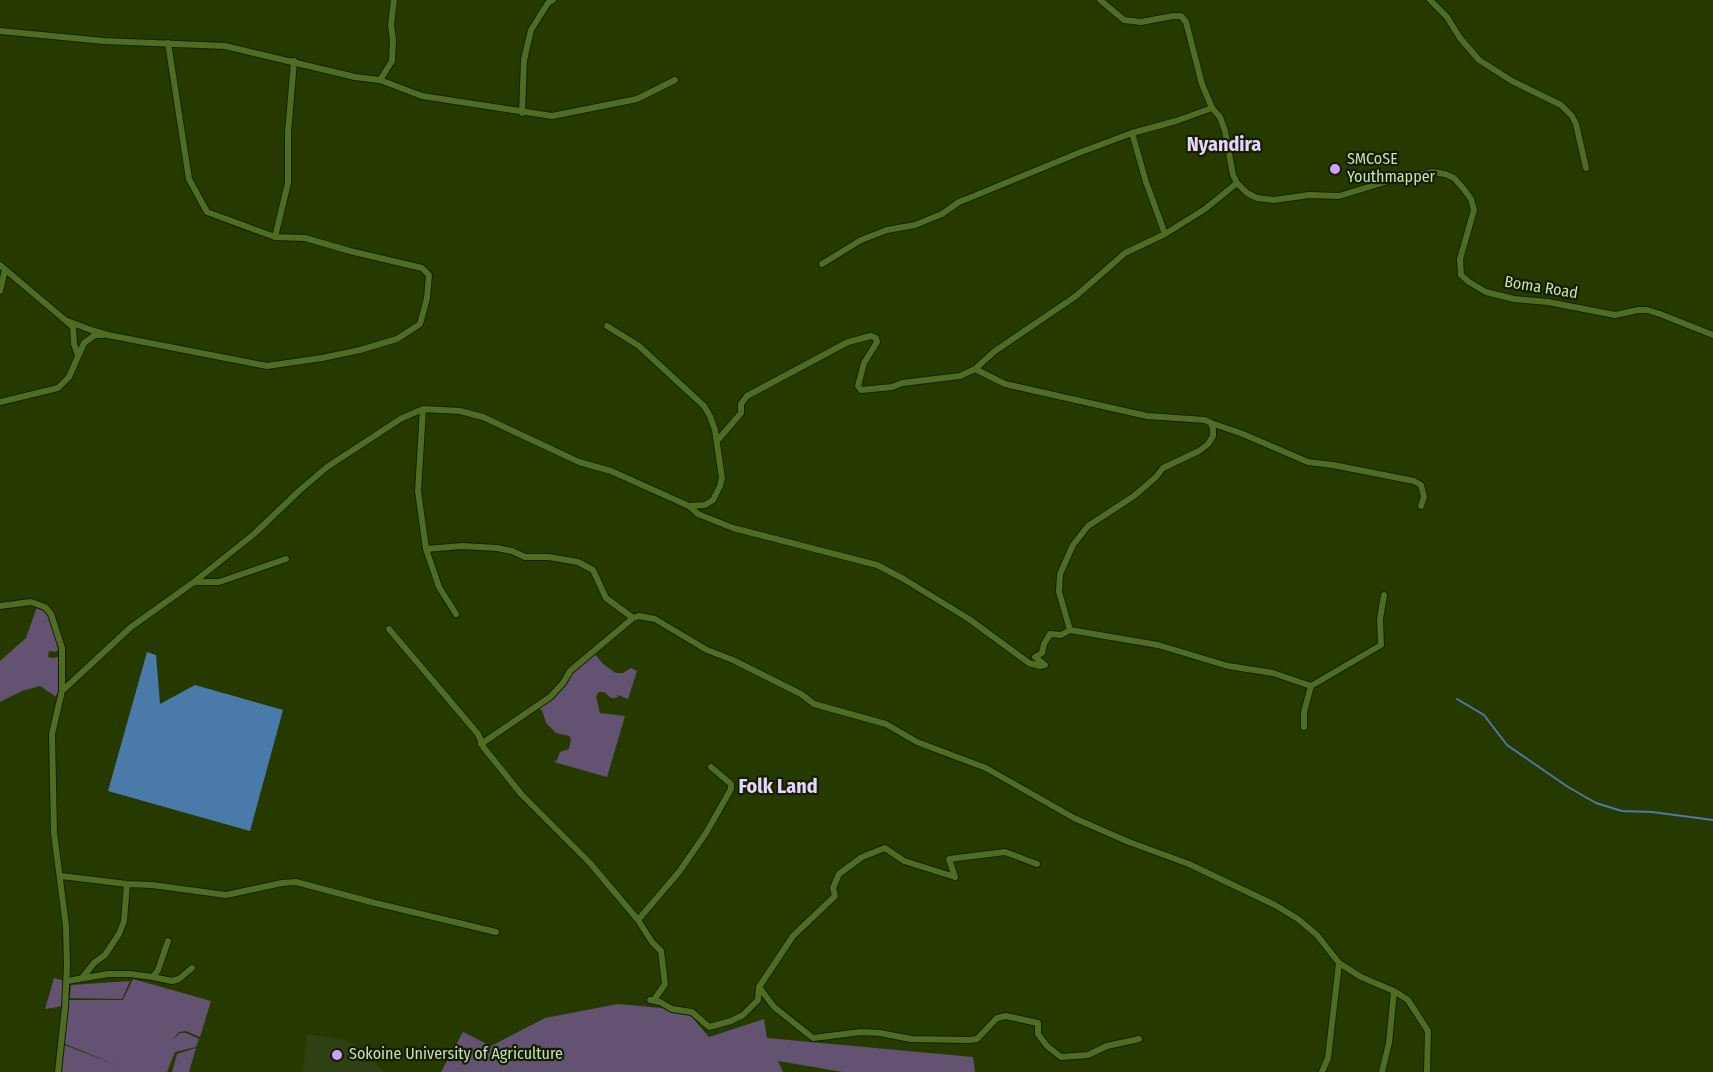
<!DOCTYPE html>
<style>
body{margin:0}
canvas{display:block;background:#263a00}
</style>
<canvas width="1713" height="1072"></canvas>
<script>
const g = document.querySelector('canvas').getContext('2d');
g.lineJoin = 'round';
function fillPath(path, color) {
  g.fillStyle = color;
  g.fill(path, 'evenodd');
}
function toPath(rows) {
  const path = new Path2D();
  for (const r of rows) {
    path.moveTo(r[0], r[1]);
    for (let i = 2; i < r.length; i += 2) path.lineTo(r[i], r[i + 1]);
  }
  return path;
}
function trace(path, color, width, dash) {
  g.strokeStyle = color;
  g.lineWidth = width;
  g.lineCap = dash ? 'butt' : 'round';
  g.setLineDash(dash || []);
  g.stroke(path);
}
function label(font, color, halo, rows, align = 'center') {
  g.font = font + ' "Fira Sans Condensed",sans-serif';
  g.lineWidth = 4.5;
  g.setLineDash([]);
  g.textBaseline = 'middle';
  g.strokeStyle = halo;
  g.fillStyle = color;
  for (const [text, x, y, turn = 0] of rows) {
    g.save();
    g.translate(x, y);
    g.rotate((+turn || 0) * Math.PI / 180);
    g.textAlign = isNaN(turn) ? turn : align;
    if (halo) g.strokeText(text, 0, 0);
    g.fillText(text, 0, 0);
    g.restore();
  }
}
const built = toPath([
 [307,1034,345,1040,363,1049,384,1072,303,1072]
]);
const green = toPath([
 [38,604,45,607,62,648,55,652,49,651,48,657,54,658,62,656,62,691,55,696,40,686,22,691,0,702,0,661,26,638],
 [594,653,603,664,616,673,623,673,631,668,637,671,628,699,618,695,617,698,611,698,604,692,599,692,596,696,600,713,625,716,607,777,554,762,557,760,560,752,569,749,571,739,569,736,556,733,546,723,542,710,534,707,550,697,570,671],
 [54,978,65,981,63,1006,45,1009],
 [133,979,211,1001,200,1037,186,1031,179,1032,172,1040,180,1033,186,1033,199,1039,196,1047,175,1052,167,1072,59,1072,62,1044,119,1066,63,1043,69,1000,123,1000],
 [130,981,122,999,70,998,71,985],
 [618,1004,672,1009,692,1017,709,1037,764,1019,767,1038,973,1057,975,1072,843,1072,778,1061,783,1072,441,1072,463,1032,491,1046,545,1018],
 [196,1048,189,1072,172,1072,177,1054]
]);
const water = toPath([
 [147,652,156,655,160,704,195,685,283,710,250,831,108,791]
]);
const stream = toPath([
 [1457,699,1484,715,1507,745,1568,787,1596,803,1622,811,1652,812,1713,820]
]);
const minor = toPath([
 [1100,0,1124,20,1141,22,1173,16,1181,16,1186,22,1202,84,1212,108,1220,117,1225,131,1233,175,1237,183,1247,193,1257,198,1274,200,1309,195,1339,196,1395,179,1433,172,1445,174,1454,178,1463,188,1471,199,1474,210,1460,259,1461,275,1469,282,1486,292,1514,299,1548,302,1615,315,1638,310,1647,310,1660,314,1713,335],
 [1430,0,1447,17,1460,38,1479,60,1512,81,1561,105,1572,116,1576,124,1586,168],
 [0,31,104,41,225,46,355,77,380,80,422,96,552,116,637,99,675,80],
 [380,80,392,61,393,40,391,25,394,0],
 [522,113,524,60,531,30,548,3,553,0],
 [1132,133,1146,182,1165,234],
 [275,237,288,183,288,133,294,61],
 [822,264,861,240,887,230,915,225,942,214,959,202,974,196,1081,152,1132,133,1176,121,1212,108],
 [0,265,65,320,91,330,108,335,267,366,322,358,360,350,397,339,420,324,427,298,429,275,422,268,350,251,305,238,275,237,207,212,189,179,168,43],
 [0,291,5,270],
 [67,322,73,327,74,344,78,355],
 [975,369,1005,384,1147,416,1205,420,1211,423,1213,429,1213,436,1208,444,1199,451,1163,468,1156,477,1134,496,1088,526,1073,545,1060,574,1059,592,1070,630],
 [0,402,58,388,69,377,84,343,95,335,103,335],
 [423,409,460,411,483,417,579,462,611,471,689,506,705,505,713,500,720,486,722,478,715,430,710,416,704,406,653,359,639,346,607,326],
 [1211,423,1243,434,1308,462,1333,465,1414,481,1421,485,1424,497,1421,506],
 [717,441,741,413,741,404,747,396,848,342,871,336,876,338,877,342,864,363,858,386,861,390,892,387,902,383,960,376,975,369,995,351,1076,296,1125,253,1165,234,1205,209,1237,183],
 [689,506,698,514,733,528,877,565,902,578,969,619,1029,663,1040,666,1045,665,1035,657,1042,653,1044,644,1050,634,1061,635,1070,630,1158,645,1228,666,1273,673,1311,686,1381,645,1380,619,1384,595],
 [426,549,439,587,456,614],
 [195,582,219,582,286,559],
 [0,606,31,602,45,607,51,614,62,648,62,691],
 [389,629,478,734,484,748,522,795,590,863,638,920,652,942,661,951,665,984,654,1000],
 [1304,727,1304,712,1311,686],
 [481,744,550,697,563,683,570,671,633,618],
 [61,876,127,884,152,885,226,895,282,883,296,882,375,903,496,932],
 [638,920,679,872,706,833,731,789,731,784,711,767],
 [153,977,172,981,179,979,192,968],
 [82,978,95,962,105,955,119,934,124,921,127,884],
 [67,981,108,974,130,974,153,977,158,970,168,941],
 [759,987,774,1007,813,1038,861,1032,880,1033,911,1039,970,1040,977,1039,997,1018,1006,1016,1038,1023,1038,1034,1047,1046,1061,1057,1088,1055,1107,1046,1139,1039],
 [650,1000,660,1002,672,1009,692,1012,709,1027,731,1021,743,1015,758,1000,759,987,793,936,835,896,833,888,839,874,862,857,885,848,904,861,955,877,949,859,1005,852,1037,864],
 [58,1072,65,1007,67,966,66,926,54,833,52,734,62,691,131,627,194,582,254,534,299,491,327,467,402,418,423,409,418,491,426,549,462,546,497,548,512,551,525,557,549,557,578,562,593,570,606,598,633,618,639,616,655,619,707,650,733,660,801,694,814,704,886,724,917,742,986,768,1074,818,1129,842,1189,864,1275,905,1298,919,1317,935,1339,963,1361,977,1394,991,1408,1000,1428,1031,1427,1072],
 [1322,1072,1328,1058,1339,963],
 [1382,1072,1389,1043,1394,991]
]);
const markers = [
 [1335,169,6,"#d19dfe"],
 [337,1055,6,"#d19dfe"]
];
const poiNames = [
 ["SMCoSE",1347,160],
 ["Youthmapper",1347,178],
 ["Sokoine University of Agriculture",349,1055]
];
const streetNames = [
 ["Boma Road",1541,288,9]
];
const quarterNames = [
 ["Nyandira",1224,145],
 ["Folk Land",778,787]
];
fillPath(built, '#2f4014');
fillPath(green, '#635272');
fillPath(water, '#497aa9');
trace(stream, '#497aa9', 2);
trace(minor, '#112000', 8);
trace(minor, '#4f6c21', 6);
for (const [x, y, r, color] of markers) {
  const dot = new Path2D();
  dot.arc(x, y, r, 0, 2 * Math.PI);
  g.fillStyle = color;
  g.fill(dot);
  trace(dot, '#131f02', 2);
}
label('16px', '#ccdeb9', '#131f02', poiNames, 'left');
label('16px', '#ccdeb9', '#131f02', streetNames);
label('bold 20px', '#e8d3fd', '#131f02', quarterNames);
</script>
